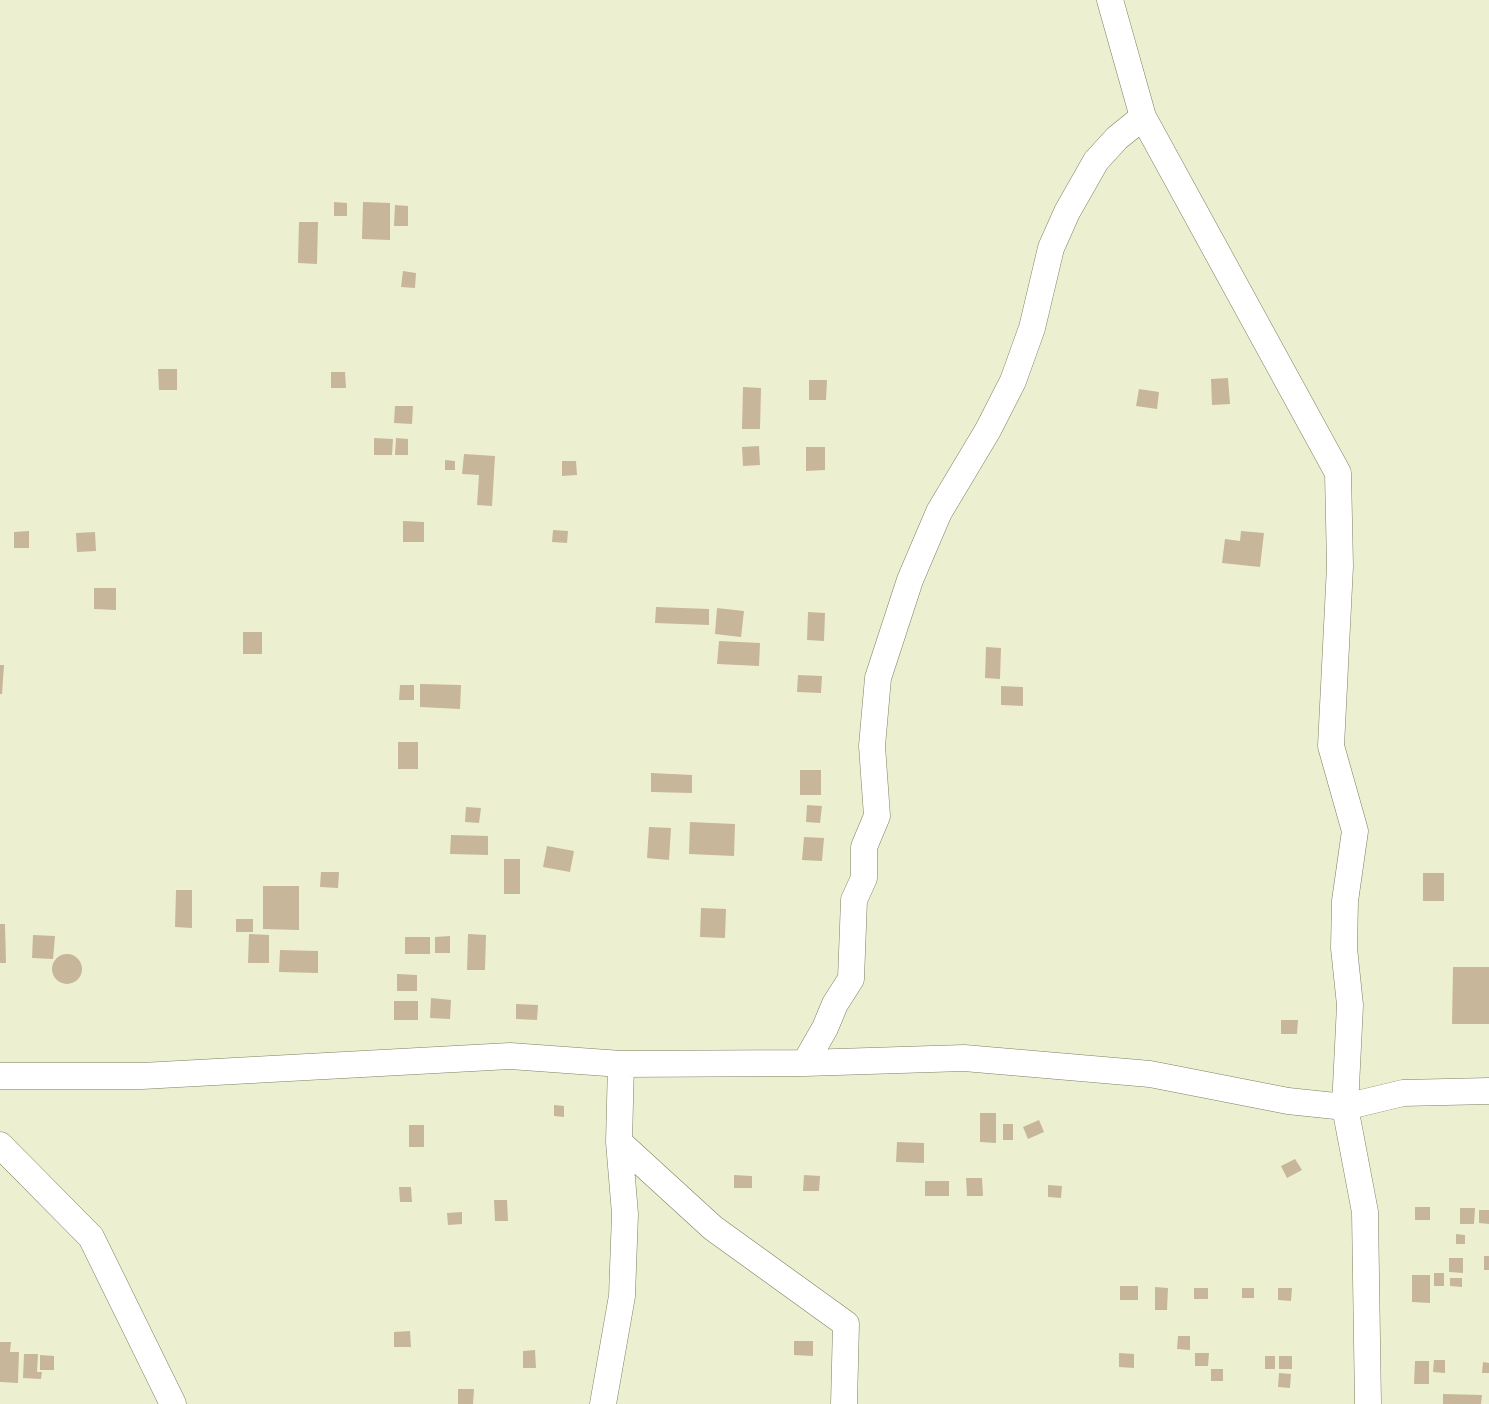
<!DOCTYPE html>
<style>
body{margin:0}
canvas{display:block;background:#edf0d0}
</style>
<canvas width="1489" height="1404"></canvas>
<script>
const g = document.querySelector('canvas').getContext('2d');
g.lineJoin = 'round';
function fillPath(path, color) {
  g.fillStyle = color;
  g.fill(path, 'evenodd');
}
function toPath(rows) {
  const path = new Path2D();
  for (const r of rows) {
    if (r.length === 3) {
      path.moveTo(r[0] + r[2], r[1]);
      path.arc(r[0], r[1], r[2], 0, 2 * Math.PI);
      continue;
    }
    path.moveTo(r[0], r[1]);
    for (let i = 2; i < r.length; i += 2) path.lineTo(r[i], r[i + 1]);
  }
  return path;
}
function trace(path, color, width, dash) {
  g.strokeStyle = color;
  g.lineWidth = width;
  g.lineCap = dash ? 'butt' : 'round';
  g.setLineDash(dash || []);
  g.stroke(path);
}
const building = toPath([
 [334,202,347,203,347,216,334,216],
 [363,202,390,203,390,240,362,239],
 [395,205,408,206,408,226,394,226],
 [299,222,318,222,317,264,298,263],
 [403,271,416,273,415,288,401,287],
 [158,369,177,369,177,390,159,390],
 [331,372,345,372,346,388,331,388],
 [1228,378,1230,404,1212,405,1211,379],
 [809,380,827,380,826,400,809,400],
 [743,387,761,388,760,429,742,429],
 [1139,389,1159,392,1157,409,1136,406],
 [395,406,413,406,412,424,394,423],
 [374,438,393,439,392,455,374,455],
 [396,438,408,439,408,455,395,455],
 [759,446,760,465,743,466,742,447],
 [806,447,825,447,825,470,806,471],
 [464,454,495,456,492,506,477,505,479,475,462,474],
 [445,460,455,461,455,470,445,470],
 [562,461,576,461,577,475,562,476],
 [403,521,424,522,424,542,403,542],
 [553,530,568,531,567,543,552,542],
 [29,531,29,548,14,548,14,532],
 [1241,531,1264,533,1260,567,1222,563,1225,539,1240,541],
 [95,532,96,551,77,552,76,533],
 [94,588,116,588,116,610,94,609],
 [656,607,709,609,709,625,655,623],
 [717,608,744,611,741,637,715,634],
 [808,612,825,613,824,641,807,640],
 [243,632,262,632,262,654,243,654],
 [719,641,760,643,759,666,717,664],
 [986,647,1001,648,1000,679,985,678],
 [0,665,4,665,2,694,0,694],
 [798,675,822,676,821,693,797,692],
 [420,684,461,685,460,709,420,707],
 [400,685,414,685,414,700,399,700],
 [1001,686,1023,687,1023,706,1001,705],
 [398,742,418,742,418,769,398,769],
 [800,770,821,770,821,795,800,795],
 [651,773,692,775,692,793,651,792],
 [807,805,822,806,820,823,806,822],
 [466,807,481,808,479,823,465,822],
 [690,822,735,824,734,856,689,854],
 [649,827,671,828,669,860,647,858],
 [451,835,488,836,488,855,450,854],
 [804,837,824,838,822,861,802,860],
 [547,846,574,851,570,872,543,867],
 [504,859,520,859,520,894,504,894],
 [321,872,339,872,338,888,320,887],
 [1423,873,1444,873,1444,901,1423,901],
 [263,886,299,886,299,930,263,929],
 [176,890,192,890,192,928,175,927],
 [701,908,726,909,725,938,700,937],
 [236,919,253,919,253,932,236,932],
 [0,924,5,924,6,963,0,963],
 [249,934,269,935,269,963,248,963],
 [468,934,486,935,485,970,467,970],
 [33,935,55,936,53,959,32,958],
 [450,936,450,953,435,953,435,937],
 [405,937,430,937,430,954,405,954],
 [280,950,318,951,318,973,279,972],
 [67,969,15],
 [1453,967,1489,967,1489,1024,1452,1024],
 [397,974,417,975,417,991,397,991],
 [431,998,451,1000,450,1019,430,1018],
 [394,1001,418,1001,418,1020,394,1020],
 [516,1004,538,1005,537,1020,516,1019],
 [1281,1020,1298,1020,1297,1034,1281,1034],
 [554,1105,564,1106,564,1117,554,1116],
 [980,1113,996,1113,996,1143,980,1142],
 [1039,1120,1044,1132,1028,1139,1023,1127],
 [1003,1124,1013,1124,1013,1140,1003,1140],
 [409,1125,424,1125,424,1147,409,1147],
 [897,1142,924,1143,924,1163,896,1162],
 [1295,1159,1302,1170,1287,1178,1281,1166],
 [734,1175,752,1176,752,1188,734,1188],
 [804,1175,820,1176,819,1191,803,1191],
 [966,1178,982,1178,983,1196,967,1196],
 [925,1181,949,1181,949,1196,925,1196],
 [1048,1185,1062,1186,1061,1198,1048,1197],
 [399,1187,411,1187,412,1202,400,1202],
 [494,1200,507,1200,508,1221,495,1221],
 [1415,1207,1430,1207,1430,1220,1415,1220],
 [1460,1208,1475,1208,1474,1224,1460,1224],
 [1479,1210,1489,1210,1489,1224,1479,1223],
 [462,1212,462,1224,448,1225,447,1213],
 [1456,1234,1465,1235,1465,1244,1456,1244],
 [1484,1256,1489,1256,1489,1270,1484,1270],
 [1449,1258,1463,1258,1463,1273,1449,1272],
 [1434,1273,1444,1273,1444,1286,1434,1286],
 [1412,1275,1430,1275,1430,1303,1412,1302],
 [1450,1278,1462,1278,1462,1287,1450,1286],
 [1120,1286,1138,1286,1138,1300,1120,1300],
 [1155,1287,1168,1288,1167,1310,1155,1310],
 [1194,1288,1208,1288,1208,1299,1194,1299],
 [1242,1288,1254,1288,1254,1298,1242,1298],
 [1278,1288,1292,1288,1291,1301,1278,1300],
 [410,1331,411,1347,394,1347,394,1332],
 [1178,1336,1190,1336,1190,1350,1177,1349],
 [794,1341,813,1341,813,1356,794,1355],
 [0,1342,11,1342,10,1352,19,1352,18,1383,0,1382],
 [535,1350,536,1368,523,1368,523,1351],
 [1119,1353,1134,1354,1134,1368,1119,1367],
 [1195,1353,1209,1353,1208,1366,1195,1366],
 [24,1354,38,1354,37,1372,42,1372,41,1379,23,1378],
 [40,1355,54,1356,54,1370,40,1370],
 [1265,1356,1275,1356,1275,1369,1265,1369],
 [1279,1356,1292,1356,1292,1369,1279,1369],
 [1434,1360,1445,1360,1445,1373,1433,1372],
 [1415,1361,1429,1361,1429,1384,1414,1384],
 [1483,1362,1489,1363,1489,1373,1482,1373],
 [1211,1369,1223,1369,1223,1381,1211,1381],
 [1279,1373,1291,1374,1290,1388,1278,1387],
 [458,1389,474,1389,473,1404,458,1404],
 [1443,1394,1482,1395,1481,1404,1443,1404]
]);
const street = toPath([
 [1110,0,1143,117,1338,473,1340,566,1331,746,1355,831,1345,901,1344,948,1350,1005,1345,1107,1365,1212,1368,1404],
 [805,1063,964,1058,1150,1074,1288,1101,1345,1107,1403,1093,1489,1091],
 [0,1076,142,1076,510,1056,621,1064],
 [619,1142,713,1228,846,1324,844,1404],
 [0,1145,91,1237,173,1404],
 [603,1404,622,1296,625,1214,619,1142,621,1064,805,1063,825,1028,835,1004,851,979,854,900,864,878,864,847,877,816,872,746,878,678,910,580,939,512,988,430,1013,381,1032,328,1051,248,1067,212,1096,161,1117,138,1143,117]
]);
fillPath(building, '#c7b69a');
trace(street, '#7d7f62', 27);
trace(street, '#fff', 26);
</script>
